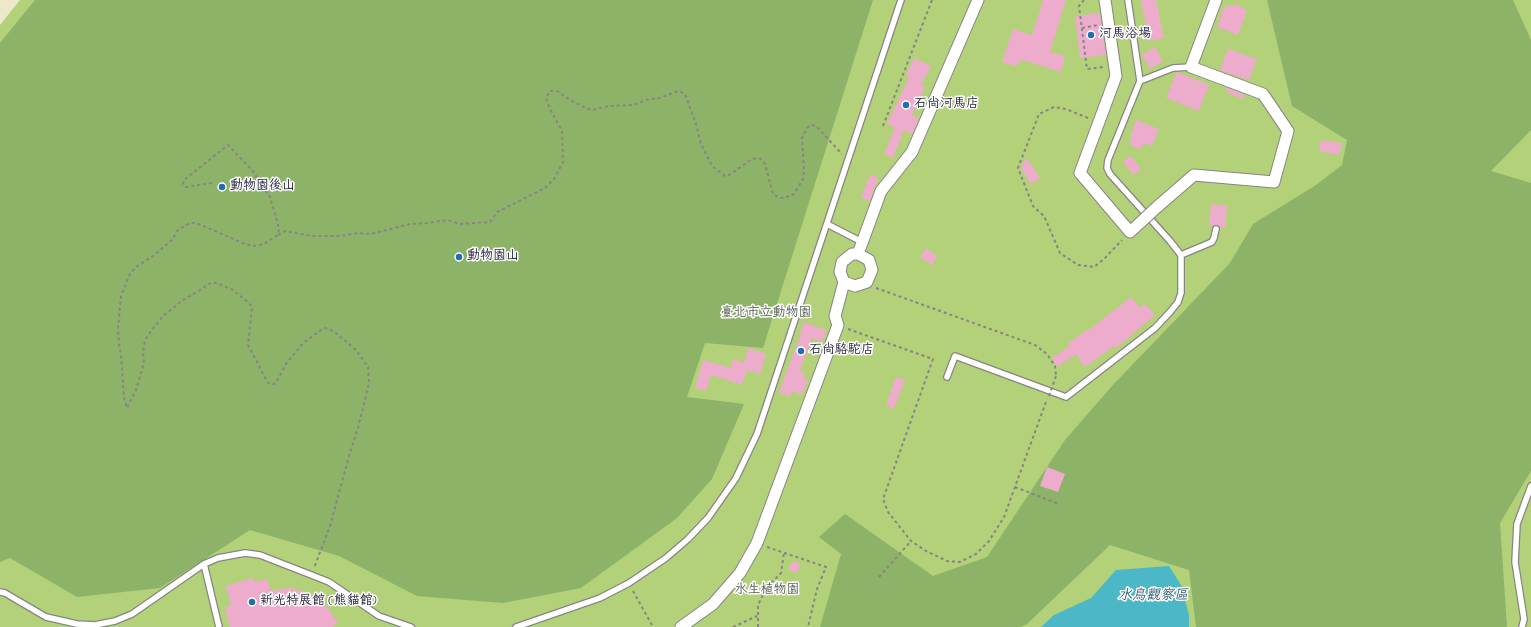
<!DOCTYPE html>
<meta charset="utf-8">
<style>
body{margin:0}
canvas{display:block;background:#ede7cc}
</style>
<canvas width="1531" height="627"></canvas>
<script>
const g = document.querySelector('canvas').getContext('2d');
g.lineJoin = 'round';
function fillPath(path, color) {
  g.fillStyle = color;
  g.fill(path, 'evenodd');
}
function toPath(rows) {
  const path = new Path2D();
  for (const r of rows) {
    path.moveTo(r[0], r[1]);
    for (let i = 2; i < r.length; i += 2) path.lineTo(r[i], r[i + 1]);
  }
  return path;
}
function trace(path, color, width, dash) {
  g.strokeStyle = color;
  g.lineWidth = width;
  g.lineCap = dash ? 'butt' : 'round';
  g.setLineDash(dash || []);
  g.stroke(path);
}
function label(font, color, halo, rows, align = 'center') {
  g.font = font + ' "Indie Flower","LXGW WenKai TC",sans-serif';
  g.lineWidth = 3;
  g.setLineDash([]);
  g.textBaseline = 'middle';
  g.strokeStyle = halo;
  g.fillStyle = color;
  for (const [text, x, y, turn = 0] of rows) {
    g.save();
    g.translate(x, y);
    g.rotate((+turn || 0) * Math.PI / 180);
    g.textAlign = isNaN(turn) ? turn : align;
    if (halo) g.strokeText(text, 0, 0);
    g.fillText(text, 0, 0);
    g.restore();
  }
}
const green = toPath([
 [20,0,1531,0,1531,627,0,627,0,25]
]);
const forest = toPath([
 [35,0,873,0,763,348,705,343,687,397,744,404,712,479,677,518,581,588,503,603,417,596,339,556,250,530,160,588,77,597,10,558,0,562,0,43],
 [1267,0,1513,0,1531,40,1531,130,1491,171,1531,183,1531,471,1500,523,1507,627,1196,627,1189,570,1110,545,1027,624,1021,627,820,627,841,554,819,537,845,514,933,576,987,557,1065,440,1112,386,1230,263,1253,224,1316,185,1342,165,1347,140,1292,106]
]);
const water = toPath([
 [1169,566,1181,585,1189,615,1189,627,1041,627,1054,615,1091,598,1116,570]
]);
const building = toPath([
 [1043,0,1066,0,1050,52,1065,56,1061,72,1023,60,1015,66,1002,62,1013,29,1032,35],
 [1141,0,1156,0,1164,38,1149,41],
 [1236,4,1247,11,1238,35,1217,27,1224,7],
 [1100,13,1106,55,1080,58,1075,16],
 [1155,47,1163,61,1150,69,1142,54],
 [1228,49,1257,59,1249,80,1220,70],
 [914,58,931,66,921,85,925,87,912,115,919,119,912,134,904,130,893,158,884,154,895,127,887,124,909,77,906,75],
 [1177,72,1209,85,1199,111,1166,98],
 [1225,87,1243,94,1245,100,1228,93],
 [1136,120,1159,129,1152,146,1144,143,1140,150,1129,144,1132,139,1130,138],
 [1321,140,1342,143,1339,155,1319,151],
 [1131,156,1141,169,1133,175,1123,161],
 [1026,157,1040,178,1031,184,1021,169],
 [870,174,878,178,870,201,861,198],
 [1211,204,1227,206,1225,228,1220,227,1217,225,1209,226],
 [926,248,937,256,932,265,920,257],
 [1131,297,1140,308,1145,304,1155,315,1116,348,1114,346,1085,367,1076,354,1057,367,1052,358,1070,346,1068,343,1090,328,1090,329],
 [804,322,826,330,822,342,812,338,800,371,805,373,803,378,808,380,802,395,792,391,790,397,779,392,801,334,800,333],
 [748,348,766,354,760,374,747,370,742,385,711,375,706,391,695,388,703,360,731,368,733,359,744,363],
 [896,377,905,380,894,409,886,405],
 [1047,467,1065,474,1058,492,1040,486],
 [795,560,801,566,795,574,788,568],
 [253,578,255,582,267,579,271,591,288,588,303,591,316,598,327,607,338,623,332,627,230,627,225,607,231,606,226,586]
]);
const path = toPath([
 [1084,0,1079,6,1087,69,1103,67],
 [1082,28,1098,25],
 [1088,118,1066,109,1054,107,1039,114,1018,168,1033,206,1044,216,1060,253,1078,265,1094,267,1105,258,1122,240],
 [883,126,932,0],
 [212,183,186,187,183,184,184,180,228,145,252,170,270,197,279,228,278,235,264,244,253,246,245,244,201,225,194,223,190,223,178,230,172,240,153,256,136,267,130,274,121,296,118,329,119,345,121,355,124,398,127,408,136,390,144,363,143,353,145,340,151,331,163,316,183,300,200,290,210,283,217,283,233,290,248,302,252,307,248,345,268,383,274,384,277,381,286,364,303,343,324,328,329,329,336,333,356,350,368,367,369,383,358,428,349,456,330,526,314,568],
 [278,235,285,231,311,236,341,236,358,233,371,234,410,224,427,223,447,220,460,224,490,222,497,212,545,188,554,179,563,162,562,131,549,107,546,98,550,91,557,91,570,100,586,108,592,110,609,106,633,105,649,99,659,98,678,91,685,94,696,124,701,144,712,166,725,176,729,175,752,159,757,158,761,159,765,164,773,194,780,198,784,198,794,194,803,179,804,170,802,138,805,132,808,127,812,125,816,126,842,154],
 [876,288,1035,345,1047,354,1055,366,1056,376],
 [848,329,933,359,883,499,888,512,911,541,926,551,947,561,960,562,976,554,989,541,1004,517,1047,399],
 [1015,487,1059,504],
 [767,547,826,567,817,589,808,627],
 [879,577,911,541],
 [633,591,653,627],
 [733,627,757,616],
 [758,627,758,605,767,587,781,573,784,553]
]);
const lane = toPath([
 [1128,0,1140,81],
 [827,224,862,242],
 [1181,255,1212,242,1214,238,1216,229],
 [947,377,955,356,1066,397,1155,328,1170,312,1178,302,1181,293,1181,255,1170,241,1110,174,1107,168,1108,160,1140,81,1173,68,1191,67],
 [204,564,219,627],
 [0,592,5,593,46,617,77,624,95,625,115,621,132,614,204,564,218,558,245,553,260,555,319,578,329,582,379,616,411,627],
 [516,627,600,598,629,583,666,558,688,539,708,518,736,478,757,434,901,0],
 [1522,627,1524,619,1515,562,1517,524,1531,486]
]);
const street = toPath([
 [1105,0,1116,76,1080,173,1130,232,1142,221],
 [1157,207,1194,175,1274,182,1288,131,1263,94,1191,67,1216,0],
 [858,254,881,191,912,152,978,0],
 [681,627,713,604,740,573,757,543,838,325,835,316,844,282,840,272,842,262,852,254,858,254,869,260,872,270,867,282,855,286,844,282]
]);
const pathBridge = toPath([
 [1049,396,1056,376]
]);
const streetBridge = toPath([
 [1142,221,1157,207]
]);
const markers = [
 [1091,35,4,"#1f6fb2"],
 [906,105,4,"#1f6fb2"],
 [222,187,4,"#1f6fb2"],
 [459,257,4,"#1f6fb2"],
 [801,351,4,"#1f6fb2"],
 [252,602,4,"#1f6fb2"]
];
const poiNames = [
 ["河馬浴場",1099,35],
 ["石尚河馬店",914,105],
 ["動物園後山",230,187],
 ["動物園山",467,257],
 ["石尚駱駝店",809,351],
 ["新光特展館 (熊貓館)",260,602]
];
const parkNames = [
 ["臺北市立動物園",766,314],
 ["水生植物園",767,591]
];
const waterNames = [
 ["水鳥觀察區",1153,597]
];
fillPath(green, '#b2d178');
fillPath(forest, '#8db368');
fillPath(water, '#4cb8c7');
fillPath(building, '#eeaccc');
trace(lane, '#888484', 8);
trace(street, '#888484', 13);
trace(path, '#888484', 2, [3, 3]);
trace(lane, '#fff', 5.5);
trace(street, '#fff', 11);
trace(streetBridge, '#888484', 13, []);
trace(pathBridge, '#888484', 2, [3, 3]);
trace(streetBridge, '#fff', 11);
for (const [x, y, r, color] of markers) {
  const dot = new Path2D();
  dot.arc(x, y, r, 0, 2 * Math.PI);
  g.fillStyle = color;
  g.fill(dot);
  trace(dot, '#fff', 1.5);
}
label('13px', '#22223b', '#fff', poiNames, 'left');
label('13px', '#545f50', '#fff', parkNames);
label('italic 14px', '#335e73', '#fff', waterNames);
</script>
